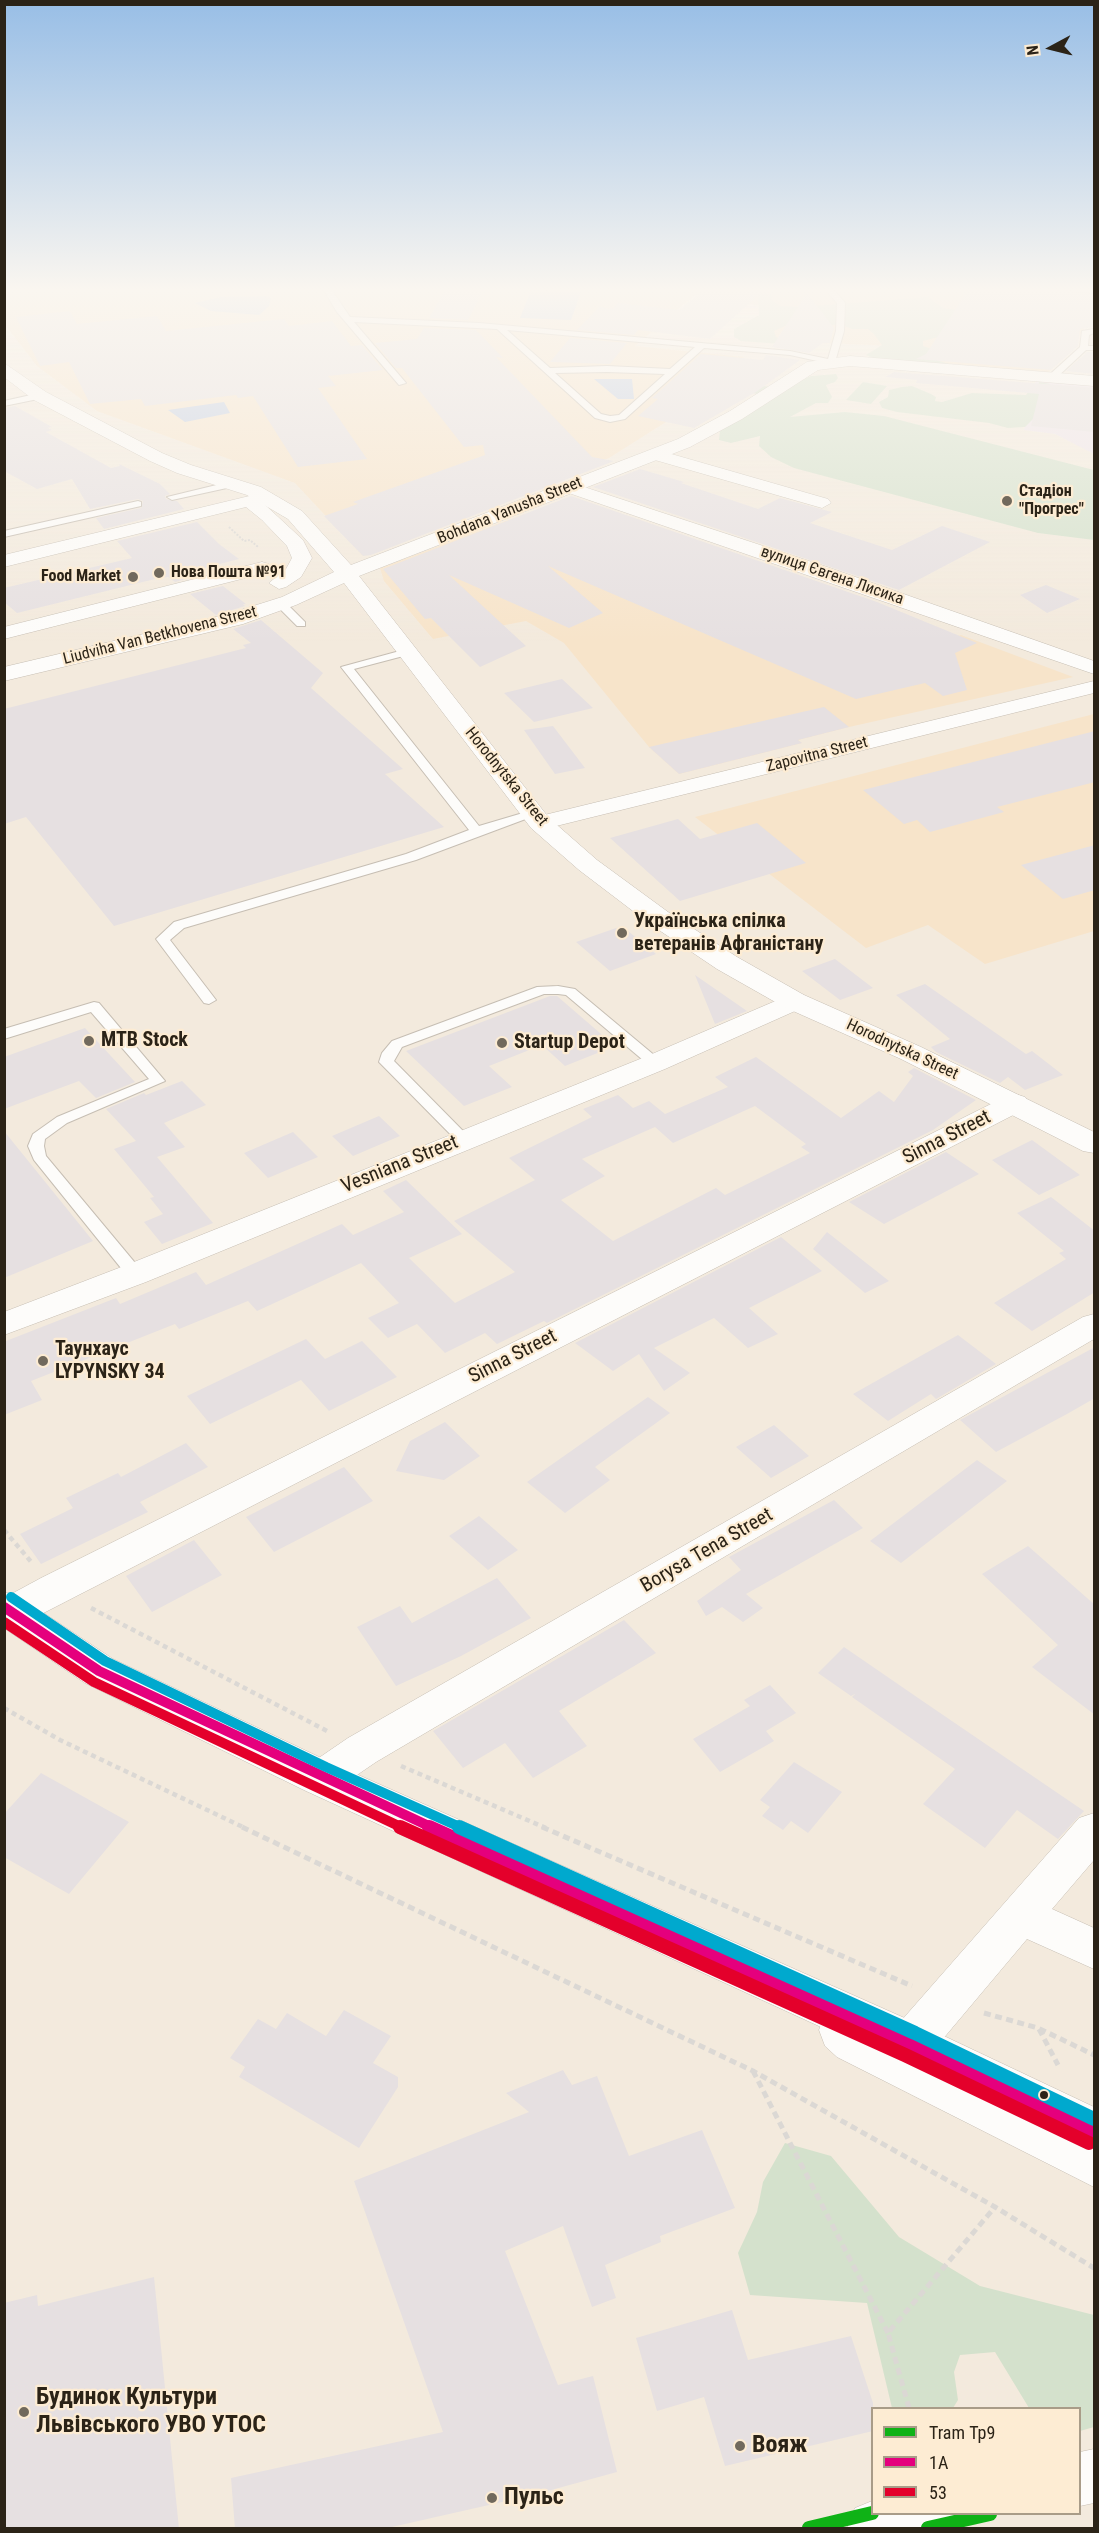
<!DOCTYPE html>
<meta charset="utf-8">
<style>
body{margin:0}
#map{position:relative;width:1099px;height:2533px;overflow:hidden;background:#f3eadd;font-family:"Roboto Condensed",sans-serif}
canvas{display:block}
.frame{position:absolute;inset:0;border:6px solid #2b2317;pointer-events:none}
.legend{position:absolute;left:871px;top:2407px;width:210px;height:108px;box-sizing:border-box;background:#fdecd3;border:2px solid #a99c88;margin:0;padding:8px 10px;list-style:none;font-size:18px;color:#2b2317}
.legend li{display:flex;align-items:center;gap:12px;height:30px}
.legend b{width:30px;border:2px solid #a99c88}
.north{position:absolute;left:1021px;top:18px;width:60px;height:60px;-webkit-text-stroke:4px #fdecd3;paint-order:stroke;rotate:263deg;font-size:16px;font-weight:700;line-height:24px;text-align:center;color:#2b2317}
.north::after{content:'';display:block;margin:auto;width:21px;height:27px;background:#2b2317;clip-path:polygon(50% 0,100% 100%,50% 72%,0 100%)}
</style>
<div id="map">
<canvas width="1099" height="2533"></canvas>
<div class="frame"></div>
<ul class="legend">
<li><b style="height:8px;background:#0fb216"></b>Tram Тр9</li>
<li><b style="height:8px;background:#e5007d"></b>1А</li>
<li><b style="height:8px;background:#e4002b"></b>53</li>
</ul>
<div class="north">N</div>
</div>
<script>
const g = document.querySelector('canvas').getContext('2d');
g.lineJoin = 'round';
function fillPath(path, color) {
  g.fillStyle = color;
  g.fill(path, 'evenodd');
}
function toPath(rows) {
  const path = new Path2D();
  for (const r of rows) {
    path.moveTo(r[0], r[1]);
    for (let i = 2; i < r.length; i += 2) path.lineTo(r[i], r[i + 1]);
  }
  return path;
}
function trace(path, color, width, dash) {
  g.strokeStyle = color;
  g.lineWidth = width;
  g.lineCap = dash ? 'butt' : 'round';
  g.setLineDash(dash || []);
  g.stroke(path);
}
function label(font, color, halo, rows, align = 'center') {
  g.font = font + ' "Roboto Condensed",sans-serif';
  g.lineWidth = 4.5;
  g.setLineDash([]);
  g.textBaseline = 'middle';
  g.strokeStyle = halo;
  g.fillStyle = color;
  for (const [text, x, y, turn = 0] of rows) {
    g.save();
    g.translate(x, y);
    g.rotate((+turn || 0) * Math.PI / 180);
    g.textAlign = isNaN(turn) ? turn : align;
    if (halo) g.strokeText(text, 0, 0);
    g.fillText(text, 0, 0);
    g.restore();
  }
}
const built = toPath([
 [5,289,1094,289,1094,321,1091,321,1048,373,887,358,892,346,825,343,782,332,778,338,745,335,765,307,696,294,635,346,744,357,693,405,609,458,363,556,295,483,97,411,37,366,5,325],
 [524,514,926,646,961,635,1073,677,849,727,798,740,802,743,679,774,649,747,564,643,526,621,433,639,384,581,380,568],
 [1094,714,1094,931,985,964,928,925,866,948,695,817]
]);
const education = toPath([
 [1036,379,1094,383,1094,454,1055,434,1024,430]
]);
const green = toPath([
 [758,291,771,295,772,300,780,306,800,307,928,297,943,308,963,311,961,331,923,341,923,346,934,350,931,358,955,366,875,359,866,355,882,345,874,334,868,329,852,329,842,325,785,326,774,331,776,337,792,345,741,341,734,337,734,329,759,315],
 [836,374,838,378,835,382,826,385,832,397,828,403,816,403,790,417,845,412,884,416,1094,470,1094,540,1038,533,794,468,771,457,759,446,760,436,731,443,719,440,720,430,757,394,745,391,764,386,782,388,811,376],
 [863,382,887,386,871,404,846,400],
 [1039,382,1050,384,1035,417,1025,427,1008,428,989,423,897,412,882,408,879,402,888,397,889,390,902,387,912,386,931,394,936,397,935,401,942,402,972,393,1026,395,1029,391,1038,387],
 [785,2143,831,2156,899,2237,980,2286,1094,2315,1094,2427,1080,2431,1080,2408,1029,2408,995,2352,960,2355,954,2372,958,2400,953,2408,892,2408,867,2303,750,2295,738,2253,757,2212,763,2182]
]);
const water = toPath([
 [531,290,581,292,571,320,520,318],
 [267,296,271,298,269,306,259,315,211,311,195,303,221,297],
 [594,379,632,379,634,399,618,399],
 [224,402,230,413,185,422,168,410]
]);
const building = toPath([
 [446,289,484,289,468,320,429,318],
 [704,289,726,289,729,293,763,291,710,339,638,330,634,335,577,330,599,307,613,309,618,303,679,310],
 [969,289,1066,289,1072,293,1095,295,1095,327,1080,329,1078,346,1051,370,916,359,926,354],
 [807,293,834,328,830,343,823,343,809,353,772,347],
 [70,311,77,324,157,316,166,331,284,319,289,326,332,321,351,346,362,345,383,370,328,376,336,386,318,388,367,459,298,467,253,396,238,398,236,395,145,406,141,399,90,404,69,362,40,366,16,317],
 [424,328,476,330,503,358,496,357,592,457,614,461,371,555,363,556,324,516,358,504,353,502,485,455,483,445,464,447,402,368,396,368,375,343,417,339],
 [570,338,627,343,610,364,550,362],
 [1087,352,1095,352,1095,374,1066,371],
 [701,354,763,360,766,355,800,360,756,392,694,428,638,416,658,399,652,398],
 [894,372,1095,388,1095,432,1031,426,1039,394,916,383,917,380,885,377],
 [15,406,52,427,48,428,52,430,46,432,111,468,120,466,119,464,160,484,170,494,165,496,166,499,177,501,184,509,104,529,96,518,141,508,143,501,138,499,90,509,72,479,37,489,4,471,4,408],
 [640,469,684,482,681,483,758,509,780,498,832,512,810,523,892,550,942,526,990,542,899,590,593,487],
 [571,496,877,602,977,643,955,653,967,690,943,696,925,683,856,699,548,566,603,613,569,628,449,575,526,646,480,667,431,618,425,619,383,569],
 [197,522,219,544,239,559,201,569,207,573,175,582,168,577,155,579,17,613,4,602,4,588,132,558,117,541],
 [1046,585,1080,599,1047,613,1020,595],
 [223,586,246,604,243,604,245,606,216,615,190,594],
 [261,620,323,673,311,688,403,769,385,774,444,827,114,926,26,817,4,824,4,709,246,648,243,645,251,643,233,629],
 [562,679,593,708,534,722,504,693],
 [824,707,849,727,798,740,802,743,679,774,649,747],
 [553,726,585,768,555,774,524,730],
 [1095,731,1095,782,997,807,1004,812,930,832,917,820,904,824,863,790],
 [678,819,700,839,757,823,806,863,680,901,610,838],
 [1095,845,1095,890,1063,899,1021,865],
 [622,926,656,954,610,971,576,942],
 [835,959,873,988,840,1000,802,971],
 [695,975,747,1011,715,1024],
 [925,984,1026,1054,1032,1051,1063,1075,1025,1090,1008,1077,1000,1083,936,1052,931,1047,950,1039,896,995],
 [550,996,557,996,615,1046,565,1066,542,1045,489,1066,512,1087,464,1106,406,1051],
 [85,1028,135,1082,96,1098,79,1081,4,1109,4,1057],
 [756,1057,841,1118,879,1091,894,1102,913,1076,908,1072,914,1068,976,1100,933,1130,547,1323,544,1321,497,1344,485,1333,445,1353,417,1324,388,1338,368,1318,399,1303,361,1263,257,1311,248,1301,179,1329,175,1324,31,1381,42,1400,4,1415,4,1338,6,1341,116,1298,120,1304,196,1272,206,1285,342,1224,353,1235,404,1212,383,1191,406,1180,462,1234,409,1258,455,1303,515,1272,454,1221,535,1180,509,1158,592,1117,583,1109,618,1095,633,1108,649,1101,665,1114,728,1087,715,1077],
 [755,1106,806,1144,801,1147,810,1153,725,1195,716,1188,613,1241,561,1200,605,1176,582,1159,655,1127,673,1143],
 [182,1081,206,1105,164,1123,185,1147,157,1157,213,1223,162,1244,144,1222,163,1214,150,1198,154,1197,114,1149,136,1141,106,1109,144,1093,146,1095],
 [379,1116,400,1136,353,1156,332,1136],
 [4,1131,93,1241,4,1278],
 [293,1132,318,1157,268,1178,244,1153],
 [1032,1140,1080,1175,1039,1195,992,1160],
 [946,1152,979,1174,884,1224,849,1202],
 [1051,1197,1095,1231,1095,1292,1032,1331,994,1303,1066,1259,1059,1253,1064,1251,1017,1213],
 [827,1232,889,1281,865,1293,813,1249],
 [781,1237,822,1271,749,1308,778,1334,748,1348,714,1318,654,1348,690,1373,664,1391,639,1354,613,1371,575,1343],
 [958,1335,996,1364,936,1399,931,1394,888,1421,853,1394],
 [306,1339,325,1359,362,1341,397,1377,329,1411,301,1380,210,1424,187,1396],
 [1095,1347,1095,1398,1067,1414,996,1452,960,1420],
 [648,1397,670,1413,595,1467,610,1480,565,1513,527,1482],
 [445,1422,480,1456,444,1480,396,1471,410,1441],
 [774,1425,809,1456,771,1478,736,1447],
 [186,1443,208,1467,140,1502,148,1512,41,1564,20,1534,73,1508,66,1498,118,1473,121,1477],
 [977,1460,1007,1481,901,1563,870,1541],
 [344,1467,373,1501,274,1552,246,1517],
 [834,1500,863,1528,746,1594,763,1608,743,1622,722,1607,706,1616,697,1601,741,1570,729,1557],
 [479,1516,518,1550,488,1570,449,1536],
 [194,1540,222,1575,152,1612,126,1576],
 [1028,1546,1095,1605,1095,1715,1032,1667,1058,1645,982,1574],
 [497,1578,531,1618,461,1656,396,1686,357,1627,400,1606,412,1623],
 [624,1620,656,1653,559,1711,587,1746,533,1778,505,1743,463,1768,433,1731],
 [844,1647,924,1702,1084,1811,1058,1839,1017,1810,985,1848,923,1804,955,1769,852,1697,855,1694,851,1696,818,1673],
 [770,1685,796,1713,766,1731,774,1741,720,1772,693,1739,750,1706,744,1700],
 [794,1762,842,1792,808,1833,791,1821,783,1830,762,1816,770,1807,760,1800],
 [41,1773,129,1822,69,1894,4,1857,4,1814],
 [344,2010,391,2036,373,2063,398,2077,398,2087,359,2148,239,2077,245,2067,230,2058,258,2019,276,2029,287,2013,326,2036],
 [563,2070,572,2085,597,2076,629,2156,702,2130,735,2208,660,2236,661,2242,605,2265,616,2298,592,2307,563,2226,505,2251,558,2385,593,2376,617,2472,533,2495,383,2529,235,2529,231,2478,443,2432,354,2181,529,2112,506,2093],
 [154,2277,179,2529,4,2529,4,2303,37,2295,38,2306],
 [732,2310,748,2360,851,2336,873,2403,873,2431,725,2466,704,2397,657,2411,636,2338]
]);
const pathFar2 = toPath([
 [229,527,244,541,250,540,258,547]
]);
const pathFar1 = toPath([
 [4,1530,33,1564],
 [91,1608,329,1732],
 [4,1708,60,1740,245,1828],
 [401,1766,546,1828]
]);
const path = toPath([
 [242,1827,753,2071,995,2207,1094,2268],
 [542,1827,912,1986],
 [984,2013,1038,2028,1094,2055],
 [1039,2029,1058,2065],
 [753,2071,888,2333],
 [909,2408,888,2333,995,2207]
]);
const lane = toPath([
 [323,289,331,289,350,317,479,323,790,351,828,359,836,331,837,303,825,289,833,289,845,303,844,331,835,362,831,364,790,355,704,348,625,419,610,422,595,418,497,329,354,322,406,383,399,385,337,312,323,289],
 [507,330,695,347,670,369,607,366,550,368,507,330],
 [607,372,665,374,619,415,610,416,601,414,555,373,607,372],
 [1068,289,1094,289,1094,293,1072,291,1068,289],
 [1094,329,1094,333,1089,335,1088,346,1094,346,1094,350,1086,350,1054,380,1048,380,1048,376,1080,347,1082,331,1094,329],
 [40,393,43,394,43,398,4,406,4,401,40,393],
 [233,481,238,484,236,486,172,500,167,497,233,481],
 [138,501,141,502,141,506,4,537,4,531,138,501],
 [277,602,285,602,305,622,305,626,297,626,277,606,277,602],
 [407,649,411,650,411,654,354,669,479,826,533,810,539,814,416,860,184,928,170,940,216,1000,209,1004,204,1003,156,939,174,922,406,854,469,830,341,667,407,649],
 [558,986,575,989,660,1060,662,1063,660,1066,650,1066,566,995,558,994,544,994,402,1047,394,1061,469,1137,472,1140,464,1145,459,1143,379,1062,382,1053,392,1041,537,987,558,986],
 [94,1002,99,1003,165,1081,67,1123,45,1139,44,1146,46,1156,141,1270,143,1274,141,1278,135,1280,129,1278,34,1160,28,1146,33,1134,57,1117,149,1079,91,1012,4,1039,4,1029,94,1002]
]);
const street = toPath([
 [654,449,828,499,831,503,822,508,648,458,645,454,654,449],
 [569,482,827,567,1094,661,1094,674,563,491,560,487,563,483,569,482],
 [266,492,275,497,272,501,263,503,303,540,312,558,301,577,286,587,279,589,269,583,286,569,292,558,287,546,262,520,246,507,4,567,4,555,266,492],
 [262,562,269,564,272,568,269,572,4,639,4,627,262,562],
 [1094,681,1094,693,540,830,532,828,528,823,532,818,1094,681],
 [794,993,804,995,807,1001,804,1007,665,1069,146,1282,4,1335,4,1312,124,1266,645,1057,794,993],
 [1015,1094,1025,1097,1029,1103,1025,1109,24,1623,11,1627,4,1625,4,1598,41,1578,1005,1097,1015,1094],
 [1094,1314,1094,1339,376,1762,335,1790,321,1795,307,1790,301,1778,307,1766,348,1738,1083,1317,1094,1314],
 [1094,1813,1094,1860,1052,1909,1094,1928,1094,1969,1027,1939,926,2059,910,2065,894,2059,888,2044,894,2029,1079,1818,1094,1813]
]);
const secondary = toPath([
 [850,356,1094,376,1094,386,850,366,818,370,742,419,690,447,359,576,549,818,597,860,668,912,737,957,804,995,921,1047,1094,1132,1094,1153,1083,1151,901,1059,784,1007,717,969,650,924,579,870,531,828,344,583,296,605,243,624,4,681,4,667,228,614,282,597,334,572,288,519,247,495,177,473,150,461,34,400,4,377,4,363,46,392,162,453,191,465,261,487,302,511,351,565,678,439,730,411,807,362,850,356],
 [842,2008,859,2014,871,2025,1094,2137,1094,2187,837,2057,825,2046,819,2030,825,2014,842,2008],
 [1094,2449,1094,2503,1080,2506,1080,2452,1094,2449],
 [872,2501,872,2514,965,2514,959,2528,847,2528,855,2508,872,2501]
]);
const primary = toPath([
 [4,1592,18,1596,113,1659,336,1765,927,2028,1094,2107,1094,2156,893,2060,306,1791,85,1683,4,1628,4,1592]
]);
const bus1Far1 = toPath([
 [4,1607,99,1671,433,1828]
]);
const bus1 = toPath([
 [429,1827,910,2044,1094,2132]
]);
const bus2Far1 = toPath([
 [4,1622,94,1682,403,1828]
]);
const bus2 = toPath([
 [400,1827,905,2055,1089,2143]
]);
const bus3Far1 = toPath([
 [11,1597,105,1661,326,1767,462,1828]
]);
const bus3 = toPath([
 [459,1827,915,2033,1094,2119]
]);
const tram1 = toPath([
 [809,2528,872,2513],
 [928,2528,990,2514]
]);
const markers = [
 [1007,501,6,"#71695c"],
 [159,573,6,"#71695c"],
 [133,577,6,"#71695c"],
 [622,933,6,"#71695c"],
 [89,1041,6,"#71695c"],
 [502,1043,6,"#71695c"],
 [43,1361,6,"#71695c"],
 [1044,2095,5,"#2b2317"],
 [24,2412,6,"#71695c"],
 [740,2446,6,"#71695c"],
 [492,2498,6,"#71695c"]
];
const farPoinames = [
 ["Стадіон",1019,492],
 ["\"Прогрес\"",1019,510],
 ["Нова Пошта №91",171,573],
 ["Food Market",121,577,"right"]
];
const farStreetnames = [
 ["Bohdana Yanusha Street",510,511,-22],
 ["вулиця Євгена Лисика",832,576,19],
 ["Liudviha Van Betkhovena Street",160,636,-14],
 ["Zapovitna Street",817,755,-14],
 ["Horodnytska Street",506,777,51],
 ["Horodnytska Street",902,1050,25]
];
const poiNames = [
 ["Українська спілка",634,922],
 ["ветеранів Афганістану",634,945],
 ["MTB Stock",101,1041],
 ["Startup Depot",514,1043],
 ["Таунхаус",55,1350],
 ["LYPYNSKY 34",55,1373]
];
const streetNames = [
 ["Sinna Street",947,1138,-27],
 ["Vesniana Street",400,1165,-22],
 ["Sinna Street",513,1357,-27],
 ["Borysa Tena Street",707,1551,-30]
];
const nearPoinames = [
 ["Будинок Культури",36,2398],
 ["Львівського УВО УТОС",36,2426],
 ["Вояж",752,2446],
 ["Пульс",504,2498]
];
fillPath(built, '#f7e4ca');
fillPath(education, '#eee4ea');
fillPath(green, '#d4e1cc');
fillPath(water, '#c0cde4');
fillPath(building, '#e6e0e1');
trace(lane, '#c6beb3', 2);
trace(street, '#c6beb3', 1);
trace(secondary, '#c6beb3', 1);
trace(primary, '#c6beb3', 1);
trace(pathFar2, '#dbd8d4', 2, [2, 1.5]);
trace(pathFar1, '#dbd8d4', 4.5, [5, 4]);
trace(path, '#dbd8d4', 5, [7, 4.5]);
fillPath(lane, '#fdfcfa');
fillPath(street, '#fdfcfa');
fillPath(secondary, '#fdfcfa');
fillPath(primary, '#fdfcfa');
trace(bus1Far1, '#e5007d', 10);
trace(bus1, '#e5007d', 14);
trace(bus2Far1, '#e4002b', 10);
trace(bus2, '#e4002b', 14);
trace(bus3Far1, '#00a9ce', 10);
trace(bus3, '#00a9ce', 14);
trace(tram1, '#0fb216', 14);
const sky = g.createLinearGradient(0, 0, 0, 643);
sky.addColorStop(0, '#98bee6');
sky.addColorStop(0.45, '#faf6f0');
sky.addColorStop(1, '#faf6f000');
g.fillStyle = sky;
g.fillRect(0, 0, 1099, 643);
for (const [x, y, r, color] of markers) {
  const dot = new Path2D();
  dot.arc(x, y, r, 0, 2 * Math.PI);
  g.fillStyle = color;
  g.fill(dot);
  trace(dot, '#fdecd3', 2);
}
label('bold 16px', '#2b2317', '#fdecd3', farPoinames, 'left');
label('16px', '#2b2317', '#fdecd3', farStreetnames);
label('bold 20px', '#2b2317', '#fdecd3', poiNames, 'left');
label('20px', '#2b2317', '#fdecd3', streetNames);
label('bold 24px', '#2b2317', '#fdecd3', nearPoinames, 'left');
</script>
